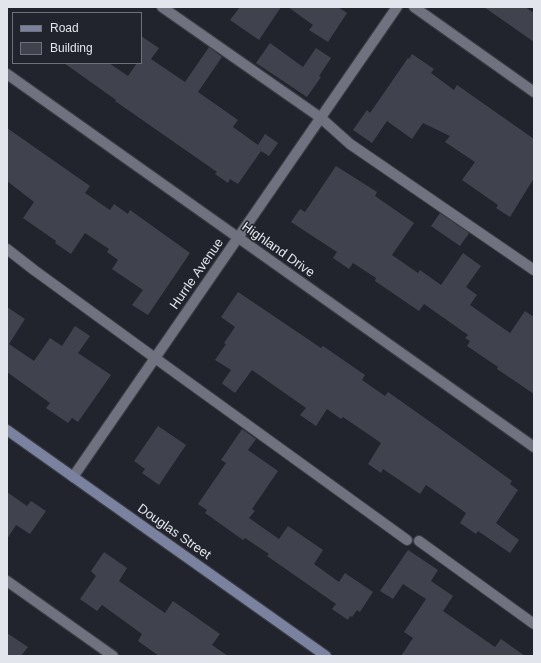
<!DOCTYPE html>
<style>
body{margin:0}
#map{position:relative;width:541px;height:663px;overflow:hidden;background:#21242d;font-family:Helvetica,sans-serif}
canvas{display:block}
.frame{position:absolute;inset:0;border:8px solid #e3e5ec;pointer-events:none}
.legend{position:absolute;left:12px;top:12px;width:130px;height:52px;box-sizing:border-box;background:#21242d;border:1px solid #6f7179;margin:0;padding:5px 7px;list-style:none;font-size:12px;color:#e3e5ec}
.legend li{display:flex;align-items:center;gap:8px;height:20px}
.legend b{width:20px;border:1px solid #6f7179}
</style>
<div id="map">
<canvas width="541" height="663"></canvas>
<div class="frame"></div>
<ul class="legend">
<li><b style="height:5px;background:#7a82a0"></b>Road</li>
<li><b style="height:11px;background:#40434d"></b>Building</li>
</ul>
</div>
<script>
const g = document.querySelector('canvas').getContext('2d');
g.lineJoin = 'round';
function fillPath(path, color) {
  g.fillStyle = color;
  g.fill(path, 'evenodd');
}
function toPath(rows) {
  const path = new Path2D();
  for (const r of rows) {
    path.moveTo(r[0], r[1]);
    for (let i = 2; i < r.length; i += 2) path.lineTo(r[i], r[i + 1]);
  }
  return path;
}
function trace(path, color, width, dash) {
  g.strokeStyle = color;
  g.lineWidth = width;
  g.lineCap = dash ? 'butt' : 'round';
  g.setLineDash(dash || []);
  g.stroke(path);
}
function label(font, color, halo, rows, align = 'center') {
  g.font = font + ' Helvetica,sans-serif';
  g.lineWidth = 3;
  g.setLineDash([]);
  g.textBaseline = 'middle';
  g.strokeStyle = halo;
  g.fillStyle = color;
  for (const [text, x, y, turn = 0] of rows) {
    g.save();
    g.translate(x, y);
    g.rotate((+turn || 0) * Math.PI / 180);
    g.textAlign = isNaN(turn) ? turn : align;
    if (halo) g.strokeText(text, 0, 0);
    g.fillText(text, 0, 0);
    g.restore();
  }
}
const building = toPath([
 [240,7,281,7,259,40,230,20],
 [288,7,338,7,347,13,328,42,309,30,313,25],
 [484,7,525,7,534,13,534,42],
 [141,36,159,48,151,59,185,82,209,47,222,57,198,92,238,120,233,127,258,145,265,134,278,143,269,156,261,151,238,184,230,179,228,183,215,174,217,172,115,101,116,100,64,63,109,63,128,76,137,63,141,63],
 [270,43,303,67,316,48,331,58,319,76,321,77,307,97,256,63],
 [412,54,434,69,431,73,454,90,457,85,534,139,534,178,510,217,496,208,498,205,462,180,475,162,445,142,450,136,423,123,412,139,387,121,372,143,353,130,367,110,370,113,408,58,409,59],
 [7,128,90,186,85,193,110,210,114,204,128,214,130,210,190,253,148,315,132,305,143,290,112,269,118,260,107,252,109,249,85,233,71,254,55,243,56,241,23,218,34,202,7,181],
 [336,166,377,192,375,196,414,223,392,255,418,273,420,270,441,285,463,253,481,266,466,287,477,295,470,305,510,333,525,311,534,317,534,394,497,369,498,367,467,346,470,341,465,338,468,335,424,304,419,311,375,281,376,278,353,263,349,269,333,258,337,252,291,222,300,209,305,212],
 [440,213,469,233,460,246,431,226],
 [238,292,321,348,323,346,365,375,362,380,385,396,388,392,439,428,512,481,510,484,518,490,496,523,519,540,510,553,478,531,476,534,460,523,466,513,426,485,420,494,383,469,381,473,368,464,381,443,343,417,341,419,327,409,316,426,300,415,306,408,252,370,235,393,224,385,222,383,231,370,215,360,226,344,224,343,235,327,221,317],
 [7,307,25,319,9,344,34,361,50,338,62,346,75,326,90,336,78,353,111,375,78,422,72,418,68,423,46,408,50,403,7,372],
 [158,426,186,445,159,485,142,473,145,469,134,461],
 [242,429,256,439,248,450,278,471,252,509,255,511,249,518,279,539,288,526,323,550,314,564,339,582,345,573,373,592,360,612,357,610,352,617,350,616,348,620,332,609,336,604,267,556,269,554,245,538,243,540,205,513,207,510,198,504,226,463,221,460],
 [7,492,27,506,31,501,46,511,30,534,16,525,7,539],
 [408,550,438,570,431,581,453,596,443,611,495,647,501,639,525,656,401,656,413,638,404,632,426,599,403,584,393,599,380,591],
 [104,552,127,568,119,581,165,613,173,601,220,634,212,645,228,656,159,656,138,641,142,634,102,605,97,611,80,599,96,576,91,571],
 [7,633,28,647,21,656,7,656]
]);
const lane = toPath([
 [162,7,321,118,350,144,534,270],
 [7,249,34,270,155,358,407,540],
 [419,541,534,624],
 [7,581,113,656]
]);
const street = toPath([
 [414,7,534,92],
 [7,74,534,447],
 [73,477,397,7]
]);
const secondary = toPath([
 [7,430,326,656]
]);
const streetNames = [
 ["Highland Drive",278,250,35],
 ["Hurrle Avenue",197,274,-55],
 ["Douglas Street",174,532,35]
];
fillPath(building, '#40434d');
trace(lane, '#3f4149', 12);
trace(street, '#3f4149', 12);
trace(secondary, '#3f4149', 12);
trace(lane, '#70737f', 10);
trace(street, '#70737f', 10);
trace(secondary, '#7a82a0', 10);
label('13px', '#e3e5ec', '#21242d', streetNames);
</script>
